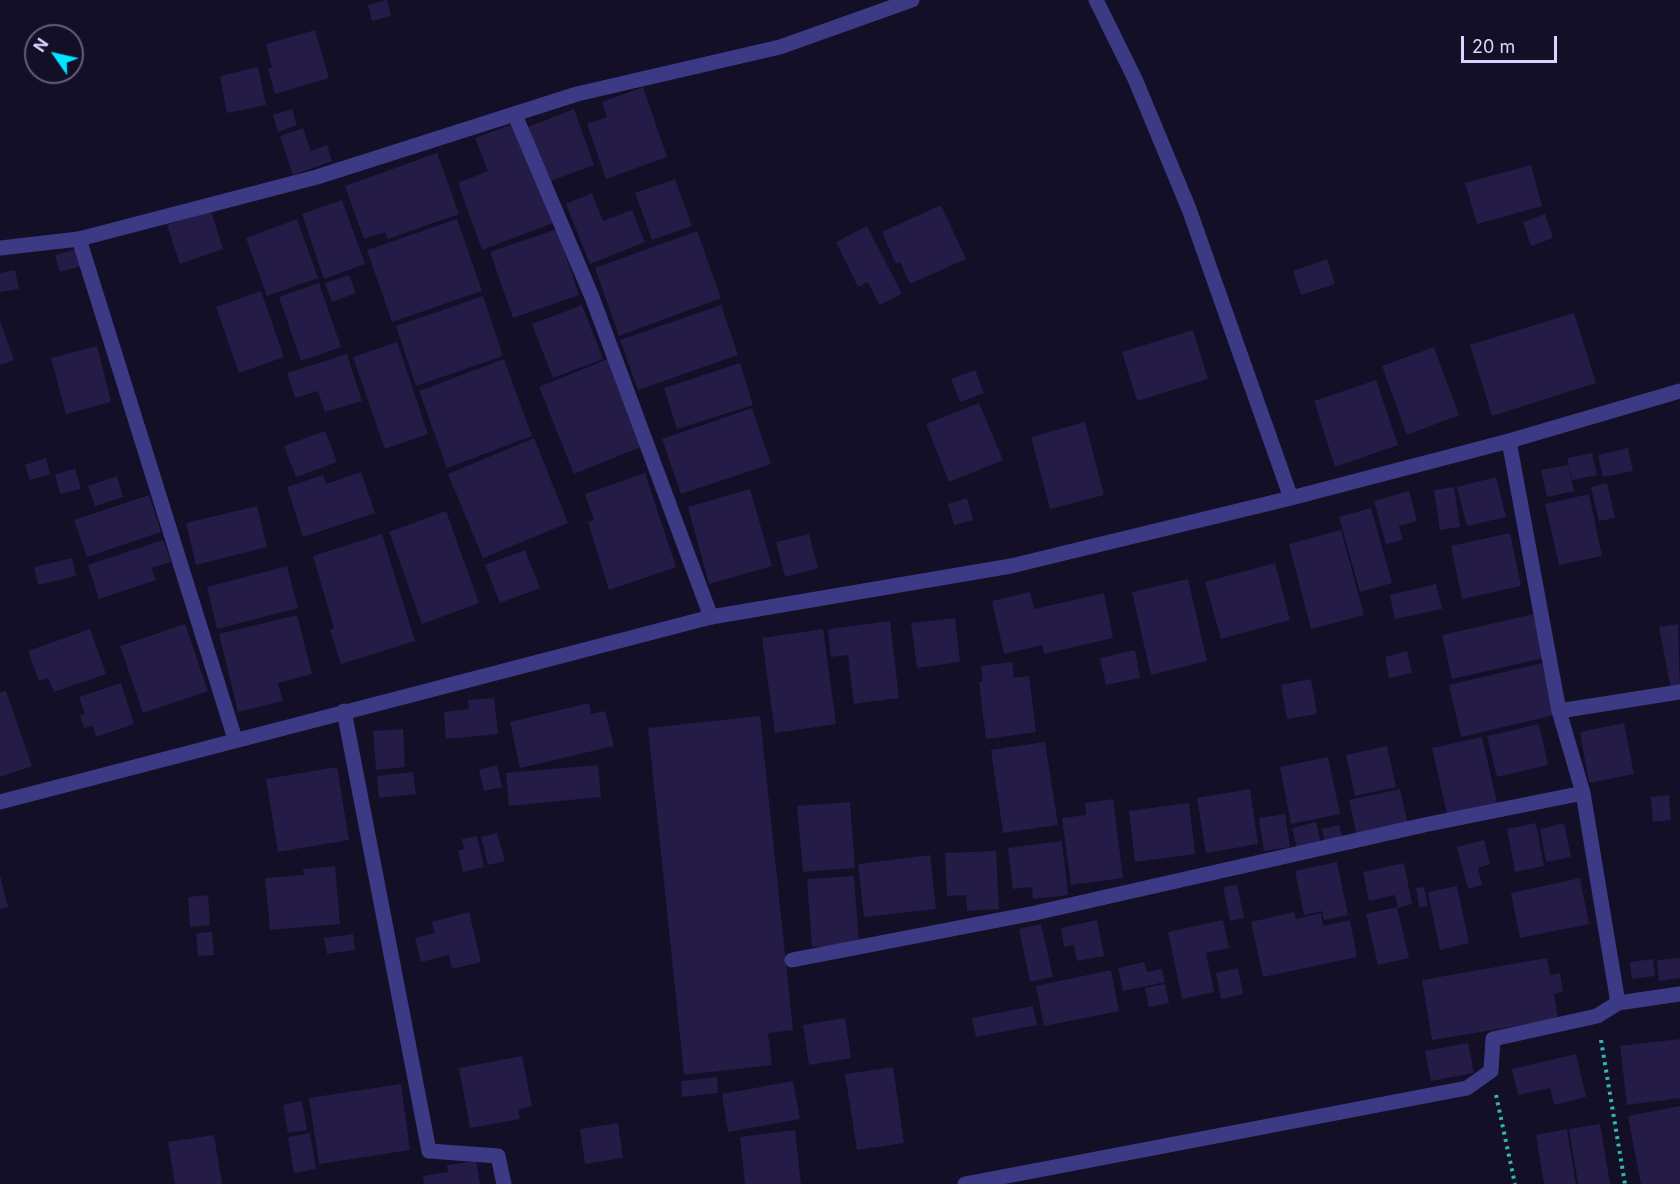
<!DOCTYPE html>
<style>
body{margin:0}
#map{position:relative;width:1680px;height:1184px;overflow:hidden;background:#130f26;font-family:Inter,sans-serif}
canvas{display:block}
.north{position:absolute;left:24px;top:24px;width:60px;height:60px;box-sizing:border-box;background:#130f26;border:2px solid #625e7d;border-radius:50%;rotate:304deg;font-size:16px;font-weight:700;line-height:24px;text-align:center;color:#d9d4ff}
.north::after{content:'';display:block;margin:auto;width:21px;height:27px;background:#00e5ff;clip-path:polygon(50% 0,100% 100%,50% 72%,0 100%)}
.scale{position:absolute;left:1461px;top:36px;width:96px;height:27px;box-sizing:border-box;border:3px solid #d9d4ff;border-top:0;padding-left:8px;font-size:18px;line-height:21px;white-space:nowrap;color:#d9d4ff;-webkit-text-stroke:4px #130f26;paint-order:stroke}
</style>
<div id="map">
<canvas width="1680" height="1184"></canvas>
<div class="north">N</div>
<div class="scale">20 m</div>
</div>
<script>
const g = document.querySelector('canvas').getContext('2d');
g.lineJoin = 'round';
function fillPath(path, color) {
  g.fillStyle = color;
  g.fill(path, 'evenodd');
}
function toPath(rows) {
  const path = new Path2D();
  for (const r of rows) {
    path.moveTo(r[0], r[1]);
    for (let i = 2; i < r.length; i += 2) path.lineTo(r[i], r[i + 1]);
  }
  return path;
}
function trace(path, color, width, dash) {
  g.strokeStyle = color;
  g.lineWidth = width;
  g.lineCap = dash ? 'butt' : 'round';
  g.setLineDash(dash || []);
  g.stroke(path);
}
const building = toPath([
 [387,0,391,16,372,21,368,5],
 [315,30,329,78,275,94,268,69,272,67,266,44],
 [258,67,266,105,227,113,220,76],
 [643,87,667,157,606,179,587,124,607,117,602,102],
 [292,109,297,125,278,132,273,115],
 [574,109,594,165,548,182,528,127],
 [516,123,553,223,482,250,458,183,488,171,475,138],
 [303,128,311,151,327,145,332,161,293,175,280,136],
 [437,153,459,214,388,239,385,232,364,239,345,186],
 [1531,165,1542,206,1477,224,1465,183],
 [675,179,692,226,652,240,635,193],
 [592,193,603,221,632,210,645,242,590,264,566,204],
 [342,200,365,264,324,279,302,214],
 [941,205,966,259,910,284,900,262,896,264,882,232],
 [211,211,223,249,180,264,167,225],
 [1545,214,1553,238,1531,246,1523,222],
 [297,219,318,278,267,296,246,238],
 [457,219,482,291,392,322,367,250],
 [867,226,902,294,879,305,868,282,858,287,836,242],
 [557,229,579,295,513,318,490,252],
 [697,231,721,298,619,336,595,268],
 [77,249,81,266,60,272,55,255],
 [1327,259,1335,284,1301,295,1293,271],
 [15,270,19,289,0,292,0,273],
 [349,275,356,293,332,302,325,283],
 [319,283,341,347,301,361,279,297],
 [261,291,284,357,239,373,216,307],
 [483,296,503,356,416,386,396,326],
 [582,305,603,359,553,378,532,324],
 [721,305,738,355,638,390,620,340],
 [1574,313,1596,383,1492,416,1470,345],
 [0,321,14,360,0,365],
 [1193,330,1208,379,1137,401,1122,352],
 [397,342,428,434,385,449,353,357],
 [97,346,111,402,66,414,51,358],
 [1434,347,1459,415,1407,435,1382,366],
 [347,354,362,401,325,412,318,391,295,398,287,373],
 [504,359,532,436,447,468,419,391],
 [608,359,643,446,574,474,539,387],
 [740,363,753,405,677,429,664,388],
 [975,370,984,393,960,402,951,379],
 [1376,380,1398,445,1335,467,1314,401],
 [979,403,1003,460,949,482,926,424],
 [752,408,771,464,681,494,662,439],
 [1085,422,1104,495,1050,509,1031,437],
 [325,431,337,462,296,477,284,446],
 [534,438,568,523,483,558,448,474],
 [1628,448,1633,471,1603,477,1598,455],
 [1592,453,1597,475,1572,480,1567,458],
 [46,458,50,474,30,480,25,465],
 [1568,465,1574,491,1547,497,1541,470],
 [75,468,81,489,60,494,55,475],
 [361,472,375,513,303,537,287,487,323,475,326,484],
 [645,473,676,567,609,590,588,522,594,520,585,494],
 [117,476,123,497,95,506,88,486],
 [1496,477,1506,517,1467,526,1457,487],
 [1607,483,1615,518,1599,521,1591,487],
 [1454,487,1460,527,1440,530,1434,490],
 [750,489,772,566,709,584,688,507],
 [1409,491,1417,521,1399,526,1403,540,1386,544,1374,501],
 [1589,494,1602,556,1559,565,1545,504],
 [149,495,161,532,87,557,74,520],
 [967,498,973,520,954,525,948,504],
 [257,506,267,547,196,565,186,523],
 [1371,508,1392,583,1360,592,1339,517],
 [446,511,479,603,422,624,389,532],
 [1341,530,1364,615,1311,629,1289,544],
 [1510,533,1521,586,1462,599,1451,546],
 [382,534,415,641,341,664,330,630,334,628,313,556],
 [809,534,818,568,785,577,776,542],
 [163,540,171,562,151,568,156,580,99,599,88,565],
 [525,550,540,588,500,603,485,565],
 [72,558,76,576,38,585,34,567],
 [1275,563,1290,620,1221,639,1205,582],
 [287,566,298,608,217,629,207,587],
 [1188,579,1207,661,1151,675,1132,592],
 [1436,584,1442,609,1395,619,1390,595],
 [1030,592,1034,609,1104,593,1113,638,1044,654,1042,645,1004,654,992,601],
 [1534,614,1544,658,1452,679,1442,635],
 [297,615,312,674,278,683,283,701,238,712,219,634],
 [955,618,960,662,917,668,911,623],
 [890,621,899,698,854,704,848,655,831,657,828,629],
 [185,624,208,691,143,713,120,646],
 [1678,624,1680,688,1671,689,1659,627],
 [90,629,106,674,54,692,48,678,39,681,28,651],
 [823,629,836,724,775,733,762,638],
 [1135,650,1140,678,1106,685,1100,658],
 [1407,651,1412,673,1389,678,1385,657],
 [1012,662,1014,678,1029,676,1036,732,986,739,979,682,983,681,981,666],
 [1542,663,1554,715,1461,737,1449,685],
 [1311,679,1317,714,1287,719,1281,685],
 [121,683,134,724,96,737,93,726,84,728,80,716,85,714,79,697],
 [6,691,32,766,0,777,0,693],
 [494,698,498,734,446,739,444,712,469,709,468,700],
 [589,703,591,714,605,711,614,746,520,768,510,722],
 [760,716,793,1030,768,1033,772,1065,684,1075,648,728],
 [1624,723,1634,774,1589,783,1580,732],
 [1539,724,1548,765,1497,777,1487,736],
 [403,729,405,767,376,770,373,731],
 [1482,737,1497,803,1447,814,1432,748],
 [1045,742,1058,825,1003,833,991,750],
 [1387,746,1396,787,1355,796,1346,755],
 [1328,757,1340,814,1291,824,1280,767],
 [497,765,502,787,484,791,479,770],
 [598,765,601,797,509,806,506,773],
 [337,767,349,840,278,852,266,779],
 [413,772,416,794,379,798,377,776],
 [1250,789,1258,844,1206,853,1197,798],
 [1400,789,1408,825,1357,836,1349,800],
 [1669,795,1671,820,1653,822,1651,797],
 [1113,799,1123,878,1071,885,1062,818,1086,815,1085,803],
 [850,802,855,868,803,872,797,806],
 [1189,803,1195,854,1135,862,1129,811],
 [1285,814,1290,847,1264,851,1259,818],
 [1316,822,1322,847,1298,853,1292,828],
 [1536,823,1544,866,1515,872,1507,829],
 [1564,823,1571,857,1546,862,1540,829],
 [1339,825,1343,841,1325,846,1322,829],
 [497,833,505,861,488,865,481,837],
 [477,836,484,867,463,872,458,851,464,849,462,839],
 [1484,840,1490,864,1478,868,1482,885,1468,889,1457,847],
 [1062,841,1068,895,1033,899,1032,887,1013,889,1008,848],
 [996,851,999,909,967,911,966,895,947,896,945,853],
 [930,855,936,909,864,917,858,864],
 [1337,862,1348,915,1324,920,1322,911,1304,915,1295,871],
 [1404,863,1412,904,1398,908,1395,895,1369,901,1363,872],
 [335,866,340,924,270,930,265,878,304,875,303,869],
 [0,875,8,907,0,909],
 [854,876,859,944,812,947,807,879],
 [1580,878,1589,924,1520,938,1511,893],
 [1237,885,1244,918,1230,921,1223,887],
 [1457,886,1469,943,1440,950,1428,892],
 [1424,887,1428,906,1419,907,1416,888],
 [208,895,210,925,190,927,188,897],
 [1397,907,1409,958,1378,965,1366,914],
 [469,912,481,962,452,969,449,955,421,962,415,938,435,933,432,922],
 [1294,912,1296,919,1321,913,1323,926,1350,920,1357,957,1263,977,1251,922],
 [1097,920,1104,956,1077,961,1074,945,1064,947,1061,928],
 [1223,920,1229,948,1206,953,1214,992,1182,999,1168,932],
 [1041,924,1053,977,1030,982,1019,929],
 [212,932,214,955,198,956,196,933],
 [353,934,355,950,327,954,324,938],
 [1547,958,1550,975,1560,973,1563,992,1554,994,1558,1019,1432,1040,1422,980],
 [1680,958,1680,978,1659,981,1657,960],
 [1653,959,1655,976,1632,979,1630,962],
 [1144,962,1147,972,1162,969,1165,982,1123,991,1118,968],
 [1238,968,1243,994,1221,999,1216,973],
 [1111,970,1119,1011,1044,1026,1036,986],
 [1165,984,1169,1003,1149,1007,1145,988],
 [1033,1006,1037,1025,976,1037,972,1018],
 [845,1018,851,1058,809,1065,803,1025],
 [1680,1039,1680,1098,1627,1105,1620,1046],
 [1468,1043,1474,1073,1431,1081,1425,1051],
 [1576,1054,1586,1097,1554,1105,1550,1088,1518,1095,1512,1069],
 [522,1056,532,1107,518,1109,520,1119,470,1128,459,1068],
 [893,1067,904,1143,857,1150,845,1074],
 [717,1077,718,1093,682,1097,681,1081],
 [793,1081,800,1119,728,1132,722,1094],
 [401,1084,410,1150,319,1164,309,1098],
 [302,1101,307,1130,288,1133,283,1105],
 [1680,1106,1680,1184,1641,1184,1628,1116],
 [618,1123,623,1158,585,1164,580,1129],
 [1600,1124,1610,1184,1578,1184,1569,1129],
 [1567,1129,1576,1184,1544,1184,1536,1135],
 [795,1130,801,1184,745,1184,740,1137],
 [310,1133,316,1169,294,1173,288,1137],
 [214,1135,222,1184,175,1184,168,1142],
 [476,1161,480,1184,424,1184,423,1176,448,1172,447,1165]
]);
const path = toPath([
 [1601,1040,1625,1184],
 [1496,1095,1515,1184]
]);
const lane = toPath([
 [515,115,592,297,711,617],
 [79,239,235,739],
 [344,711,429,1151,498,1156,504,1184],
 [1559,711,1680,692],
 [965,1184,1467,1088,1491,1071,1493,1039,1597,1016,1618,1003,1680,994]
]);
const street = toPath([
 [1096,0,1135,79,1189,209,1291,498],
 [0,248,79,239,317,177,577,94,780,47,912,0],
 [1509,441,1559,711,1583,793,1618,1003],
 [0,802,711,617,1011,566,1291,498,1509,441,1680,391],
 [792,960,1035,913,1424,825,1583,793]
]);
fillPath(building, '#241b47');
trace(path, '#2fb8b0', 4, [3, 4.5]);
trace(lane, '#3d3a85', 15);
trace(street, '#3d3a85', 15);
</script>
